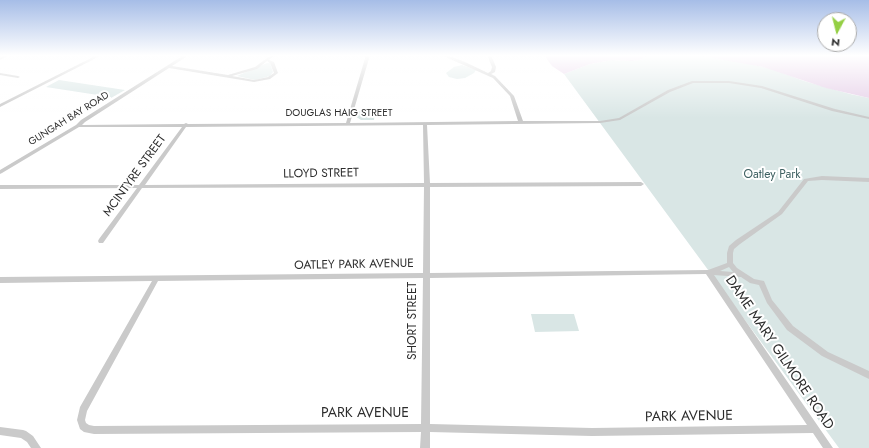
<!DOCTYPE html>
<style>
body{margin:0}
#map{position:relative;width:869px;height:448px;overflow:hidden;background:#fff;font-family:Jost,sans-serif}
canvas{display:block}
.north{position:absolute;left:817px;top:12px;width:40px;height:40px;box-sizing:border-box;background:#fff;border:1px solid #ababab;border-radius:50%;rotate:187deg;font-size:11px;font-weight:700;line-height:16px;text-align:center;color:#2d2d2d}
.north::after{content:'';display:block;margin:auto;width:14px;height:18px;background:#94cf44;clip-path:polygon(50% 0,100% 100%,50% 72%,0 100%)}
</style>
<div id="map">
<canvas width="869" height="448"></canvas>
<div class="north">N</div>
</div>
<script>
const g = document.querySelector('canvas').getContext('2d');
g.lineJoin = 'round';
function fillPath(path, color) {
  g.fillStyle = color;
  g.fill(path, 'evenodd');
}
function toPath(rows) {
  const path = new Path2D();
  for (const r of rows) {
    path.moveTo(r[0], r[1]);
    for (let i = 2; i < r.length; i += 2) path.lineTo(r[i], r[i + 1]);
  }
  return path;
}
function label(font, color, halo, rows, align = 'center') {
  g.font = font + ' Jost,sans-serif';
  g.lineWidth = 4;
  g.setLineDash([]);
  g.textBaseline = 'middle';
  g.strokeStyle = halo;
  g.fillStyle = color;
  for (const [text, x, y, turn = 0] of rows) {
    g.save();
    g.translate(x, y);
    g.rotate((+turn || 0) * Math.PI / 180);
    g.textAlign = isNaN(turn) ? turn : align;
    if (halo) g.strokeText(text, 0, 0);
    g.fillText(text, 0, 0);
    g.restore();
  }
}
const green = toPath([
 [647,55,696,55,747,63,775,70,804,81,850,94,869,98,869,448,839,448,564,74,590,64,612,60,632,61,640,60],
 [267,63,270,63,273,72,270,76,255,80,237,76],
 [462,65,476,70,474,73,465,78,457,79,449,77,446,73,454,67],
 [59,80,125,90,111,98,111,97,46,87],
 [355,111,375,111,374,120,361,120,355,116],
 [531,314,574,314,579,331,535,332]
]);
const water = toPath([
 [544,55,647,55,640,60,632,61,612,60,590,64,564,74,552,66],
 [696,55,869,55,869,98,826,88,763,67]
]);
const minor = toPath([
 [6,55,11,55,0,60,0,58,6,55],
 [97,55,102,55,0,107,0,104,97,55],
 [184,55,189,55,172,66,228,75,255,67,271,55,275,55,269,60,274,62,278,73,270,79,254,82,169,68,85,122,82,125,184,124,186,123,188,124,346,123,366,55,370,55,350,123,518,121,510,96,493,78,441,55,447,55,465,62,488,73,491,71,492,67,487,55,491,55,496,67,495,72,491,74,495,76,514,96,523,121,600,121,619,118,668,90,692,81,729,81,762,86,835,109,869,117,869,119,832,111,761,88,729,83,693,83,670,92,620,120,600,123,427,125,430,183,641,182,644,184,641,186,430,187,430,273,708,270,727,263,727,253,729,246,736,240,778,212,804,179,822,176,869,178,869,182,822,180,808,181,782,214,740,244,734,249,733,253,733,263,737,268,754,279,764,281,772,300,793,326,828,352,869,371,869,379,822,356,787,330,767,303,759,285,750,283,741,277,714,275,833,448,823,448,813,433,592,436,430,432,430,448,420,448,421,432,94,434,84,432,80,429,77,420,80,407,152,281,0,283,0,277,423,273,424,187,142,188,103,243,99,243,98,241,99,239,137,188,0,189,0,185,139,185,182,127,79,127,2,173,0,174,0,170,76,125,81,120,184,55],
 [267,61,270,63,274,73,268,77,254,80,232,76,257,69,267,61],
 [423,125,424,183,145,185,186,127,423,125],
 [729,267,733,272,720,271,729,267],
 [706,274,807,425,592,428,430,424,430,278,706,274],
 [423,278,421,424,94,426,89,425,86,423,85,420,87,411,158,281,423,278],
 [0,73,18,76,20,77,18,78,0,75,0,73],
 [0,427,23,430,26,431,33,436,41,448,31,448,27,442,21,438,0,435,0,427]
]);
const farStreetnames = [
 ["DOUGLAS HAIG STREET",339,114],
 ["GUNGAH BAY ROAD",69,119,-32]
];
const streetNames = [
 ["LLOYD STREET",321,174,-1],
 ["MCINTYRE STREET",135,176,-54],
 ["OATLEY PARK AVENUE",354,265,-1],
 ["SHORT STREET",413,321,-90]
];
const parkNames = [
 ["Oatley Park",772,175]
];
const nearStreetnames = [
 ["DAME MARY GILMORE ROAD",779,353,56],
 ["PARK AVENUE",365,414],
 ["PARK AVENUE",689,417,-1]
];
fillPath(green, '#d9e6e5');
fillPath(water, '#e3cbe6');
fillPath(minor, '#cacaca');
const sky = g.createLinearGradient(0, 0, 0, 118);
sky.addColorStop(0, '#a6bde7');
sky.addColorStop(0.47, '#fff');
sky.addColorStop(1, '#ffffff00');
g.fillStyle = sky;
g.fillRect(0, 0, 869, 118);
label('10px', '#2d2d2d', '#fff', farStreetnames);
label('12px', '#2d2d2d', '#fff', streetNames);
label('12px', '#406263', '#fff', parkNames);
label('14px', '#2d2d2d', '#fff', nearStreetnames);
</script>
